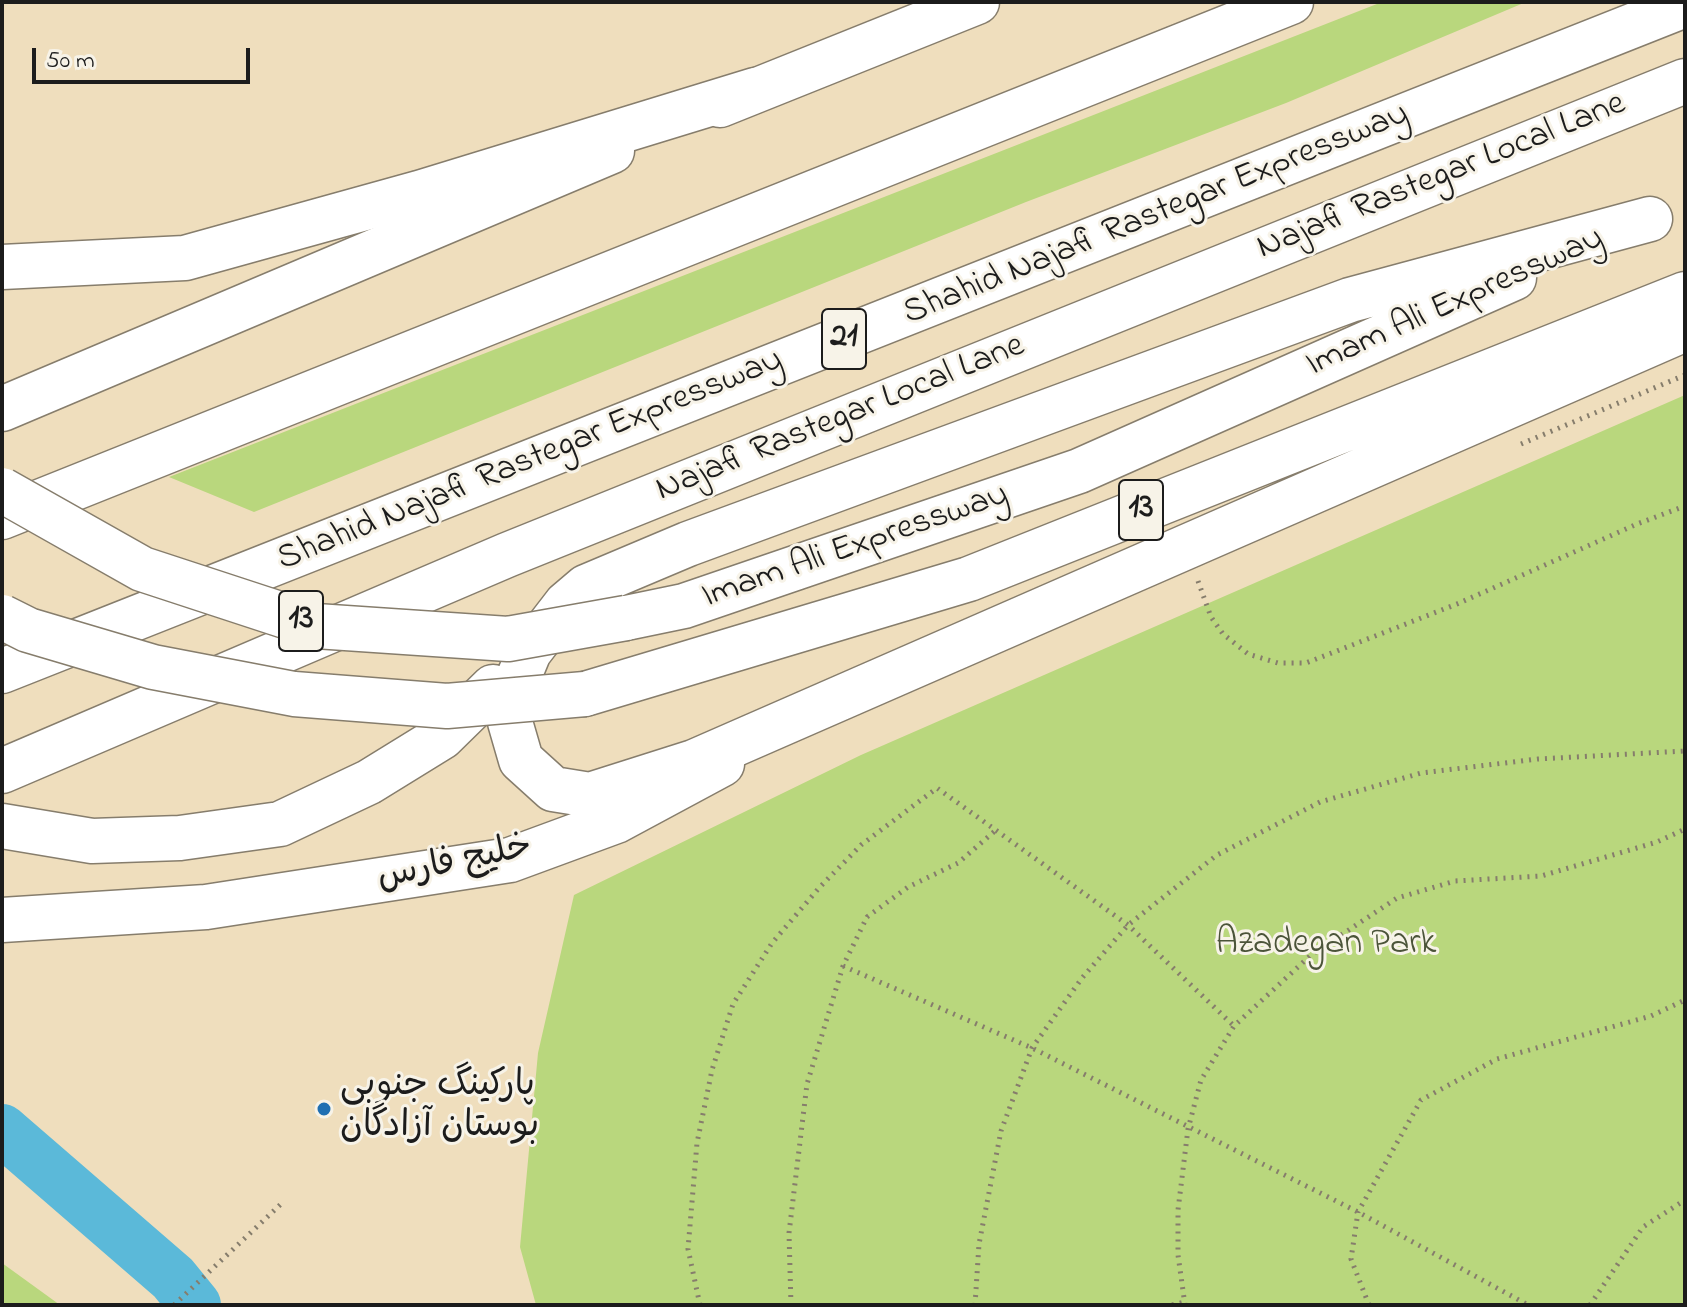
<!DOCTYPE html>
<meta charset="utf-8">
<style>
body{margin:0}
#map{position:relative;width:1687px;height:1307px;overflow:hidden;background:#efdebd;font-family:"Indie Flower",sans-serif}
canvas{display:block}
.frame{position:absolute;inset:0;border:4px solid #1c1c1c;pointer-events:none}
.scale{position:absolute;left:32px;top:48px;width:218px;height:36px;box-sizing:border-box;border:4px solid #1c1c1c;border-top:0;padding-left:10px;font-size:24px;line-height:28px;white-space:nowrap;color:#1c1c1c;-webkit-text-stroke:6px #f7f3e8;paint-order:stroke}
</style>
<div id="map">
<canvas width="1687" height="1307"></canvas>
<div class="frame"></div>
<div class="scale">50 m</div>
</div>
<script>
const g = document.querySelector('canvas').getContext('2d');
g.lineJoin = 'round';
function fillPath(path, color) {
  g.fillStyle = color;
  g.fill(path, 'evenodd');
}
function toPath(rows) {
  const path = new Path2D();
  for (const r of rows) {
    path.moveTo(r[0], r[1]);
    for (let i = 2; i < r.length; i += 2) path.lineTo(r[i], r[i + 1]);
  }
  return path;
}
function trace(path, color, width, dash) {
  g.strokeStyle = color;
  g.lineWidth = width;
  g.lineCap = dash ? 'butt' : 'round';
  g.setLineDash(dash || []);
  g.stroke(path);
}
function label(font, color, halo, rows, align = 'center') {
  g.font = font + ' "Indie Flower","Playpen Sans Arabic",sans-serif';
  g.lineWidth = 6;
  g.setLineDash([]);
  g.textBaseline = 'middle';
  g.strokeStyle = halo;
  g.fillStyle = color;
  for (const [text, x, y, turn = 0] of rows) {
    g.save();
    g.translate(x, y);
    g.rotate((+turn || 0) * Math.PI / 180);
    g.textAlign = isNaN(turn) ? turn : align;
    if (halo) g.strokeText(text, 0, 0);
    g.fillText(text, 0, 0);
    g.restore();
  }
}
const green = toPath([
 [1382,2,1526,2,1286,103,1026,202,254,512,169,477],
 [1685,395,1685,1305,536,1305,520,1247,538,1053,574,895,861,755],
 [2,1263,60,1305,2,1305]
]);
const river = toPath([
 [2,1130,173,1278,195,1305]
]);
const path = toPath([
 [1521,444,1685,375],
 [1198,581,1211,617,1223,634,1248,654,1278,663,1306,663,1457,604,1637,524,1685,506],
 [843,966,1032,1048,1358,1212,1528,1305],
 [174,1305,282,1203],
 [700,1305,688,1249,697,1143,712,1070,733,1004,772,943,819,888,861,845,937,788,1128,925,1234,1026],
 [791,1305,789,1233,807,1084,843,966,867,917,908,887,958,863,996,830],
 [975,1305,979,1244,1001,1131,1032,1048,1082,978,1128,925,1217,855,1320,802,1421,773,1538,759,1685,751],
 [1172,1305,1184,1302],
 [1185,1305,1178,1255,1178,1210,1188,1129,1201,1080,1234,1026,1311,955,1397,898,1455,881,1541,876,1657,842,1685,829],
 [1369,1305,1351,1259,1358,1212,1421,1100,1497,1059,1651,1016,1685,1000],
 [1590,1305,1643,1227,1685,1200]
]);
const major = toPath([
 [720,105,977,2],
 [2,409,612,151],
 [2,771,507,555,1685,81],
 [2,920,206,907,510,860,616,821,722,764]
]);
const highway = toPath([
 [1650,219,1350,300,688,544,586,587,566,604,529,652,520,674,510,722,521,760,553,789,590,795,694,762,1685,329],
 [2,267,185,258,419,193,755,90],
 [2,517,1291,2],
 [626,618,684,606,1079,471,1514,278],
 [2,671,1685,5],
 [585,694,969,579,1685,294],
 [2,826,92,841,180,838,280,824,369,782,442,737,493,687]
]);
const highwayBridge = toPath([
 [2,490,142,569,316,626,508,639,626,618],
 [2,617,28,630,153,667,294,694,447,706,585,694]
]);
const markers = [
 [324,1109,8,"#1f6fb2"]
];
const shields = [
 [844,339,44],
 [1141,510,44],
 [301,621,44]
];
const shieldNames = [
 ["21",844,339],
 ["13",1141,510],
 ["13",301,621]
];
const streetNames = [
 ["Najafi Rastegar Local Lane",1442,178,-22],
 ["Shahid Najafi Rastegar Expressway",1157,216,-22],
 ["Imam Ali Expressway",1456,304,-24],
 ["Najafi Rastegar Local Lane",841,420,-22],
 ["Shahid Najafi Rastegar Expressway",531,462,-22],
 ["Imam Ali Expressway",856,548,-19],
 ["خلیج فارس",455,865,-12]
];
const parkNames = [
 ["Azadegan Park",1326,946]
];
const poiNames = [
 ["پارکینگ جنوبی",340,1088],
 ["بوستان آزادگان",340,1129]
];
fillPath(green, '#b9d77d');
trace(river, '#5bb9d9', 52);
trace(major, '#867d6c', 47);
trace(highway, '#867d6c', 47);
trace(path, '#867d6c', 5, [2, 6]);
trace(major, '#fff', 44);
trace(highway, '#fff', 44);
trace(highwayBridge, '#867d6c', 47, []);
trace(highwayBridge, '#fff', 44);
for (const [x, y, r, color] of markers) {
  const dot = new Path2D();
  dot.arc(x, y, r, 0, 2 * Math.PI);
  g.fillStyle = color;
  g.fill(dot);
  trace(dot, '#f7f3e8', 3);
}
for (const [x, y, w] of shields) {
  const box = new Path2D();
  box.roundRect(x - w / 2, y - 30, w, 60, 6);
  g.fillStyle = '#f7f3e8';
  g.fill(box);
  trace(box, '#1c1c1c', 2);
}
label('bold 34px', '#1c1c1c', null, shieldNames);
label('36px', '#1c1c1c', '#f7f3e8', streetNames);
label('36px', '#4b5439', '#f7f3e8', parkNames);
label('36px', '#1c1c1c', '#f7f3e8', poiNames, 'left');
</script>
